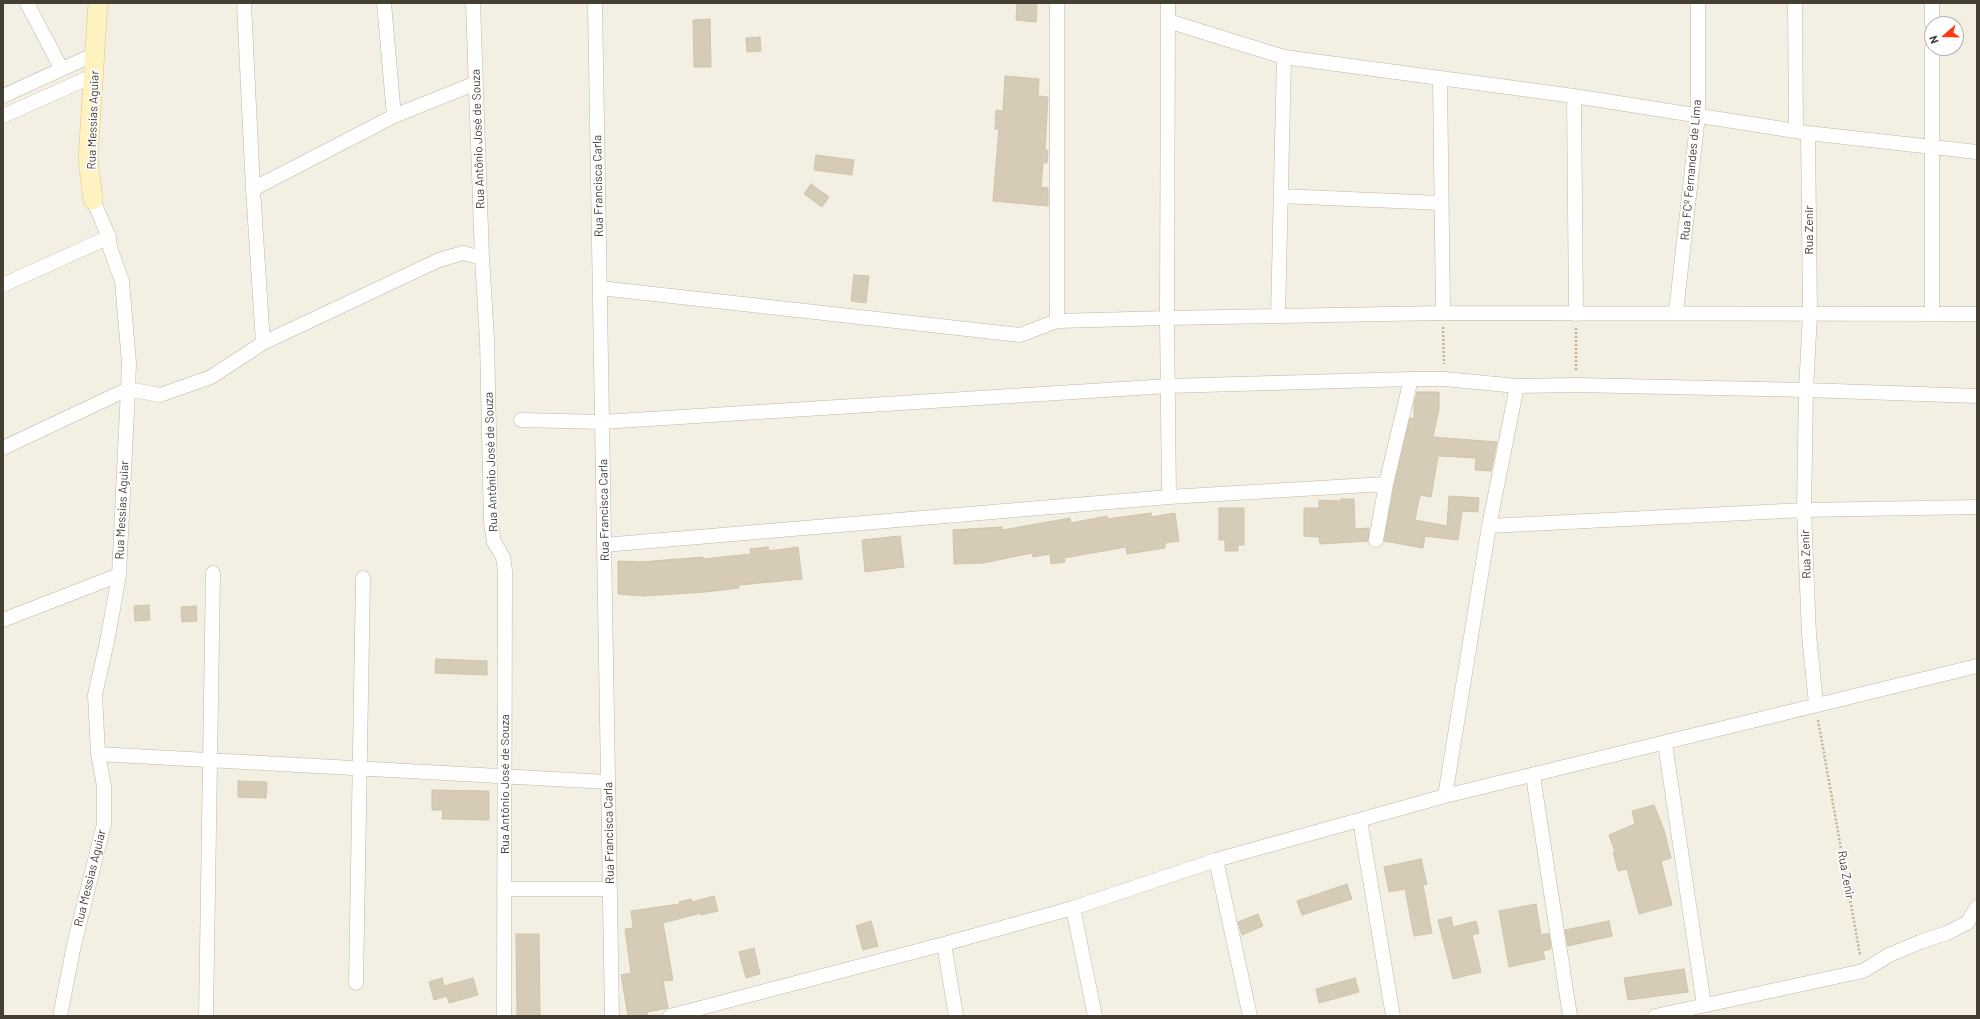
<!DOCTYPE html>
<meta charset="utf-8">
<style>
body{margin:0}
#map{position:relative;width:1980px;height:1019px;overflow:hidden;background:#f3efe3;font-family:Barlow,sans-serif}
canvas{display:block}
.frame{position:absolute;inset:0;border:4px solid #453e33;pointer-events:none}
.north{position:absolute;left:1924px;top:16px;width:40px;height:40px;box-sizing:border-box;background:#fff;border:1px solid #b5b2ad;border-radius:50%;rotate:250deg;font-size:11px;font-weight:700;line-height:16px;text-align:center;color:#453e33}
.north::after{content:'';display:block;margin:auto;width:14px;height:18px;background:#ff390e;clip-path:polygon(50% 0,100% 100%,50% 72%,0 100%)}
</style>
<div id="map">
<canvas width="1980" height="1019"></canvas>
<div class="frame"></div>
<div class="north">N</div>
</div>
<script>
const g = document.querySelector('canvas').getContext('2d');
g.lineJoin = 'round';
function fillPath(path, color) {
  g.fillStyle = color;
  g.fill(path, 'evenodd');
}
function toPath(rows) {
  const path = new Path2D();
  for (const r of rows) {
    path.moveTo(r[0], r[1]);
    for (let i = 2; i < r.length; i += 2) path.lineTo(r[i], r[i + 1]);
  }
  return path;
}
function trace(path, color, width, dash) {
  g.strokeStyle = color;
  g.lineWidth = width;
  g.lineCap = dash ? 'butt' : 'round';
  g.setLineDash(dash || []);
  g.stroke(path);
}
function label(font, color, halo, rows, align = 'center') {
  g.font = font + ' Barlow,sans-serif';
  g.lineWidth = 3.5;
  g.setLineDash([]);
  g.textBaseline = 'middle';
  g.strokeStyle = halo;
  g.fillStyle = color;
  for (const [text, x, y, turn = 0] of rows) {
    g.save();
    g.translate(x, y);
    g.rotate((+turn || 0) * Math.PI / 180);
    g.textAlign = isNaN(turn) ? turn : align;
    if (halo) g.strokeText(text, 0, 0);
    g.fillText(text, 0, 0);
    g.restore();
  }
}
const building = toPath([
 [1017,3,1037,3,1036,22,1016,20,1017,3],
 [710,19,711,67,694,67,693,20,710,19],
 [760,37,761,51,747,52,746,38,760,37],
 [1005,76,1039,79,1038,96,1048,97,1045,150,1048,151,1047,163,1043,163,1041,187,1048,188,1048,206,993,201,999,129,995,129,996,110,1003,111,1005,76],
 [816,155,854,160,852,175,814,170,816,155],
 [811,184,829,197,822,207,804,194,811,184],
 [854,275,869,276,866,303,851,301,854,275],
 [1417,392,1439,392,1439,409,1433,437,1497,442,1491,471,1475,470,1476,458,1438,456,1431,497,1420,495,1415,520,1447,526,1449,496,1479,498,1478,512,1462,511,1458,540,1425,536,1423,548,1384,541,1394,486,1410,418,1414,419,1414,404,1417,392],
 [1341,499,1354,499,1355,529,1369,528,1368,541,1320,544,1319,537,1304,536,1304,508,1319,508,1319,500,1341,501,1341,499],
 [1219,508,1244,508,1244,545,1238,545,1238,551,1225,551,1225,540,1219,540,1219,508],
 [1151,513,1151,517,1175,513,1179,541,1165,543,1165,548,1127,554,1126,547,1064,558,1065,562,1051,564,1050,554,1033,557,1032,553,983,563,954,564,953,530,1002,527,1002,530,1070,518,1071,523,1107,516,1107,519,1151,513],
 [900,536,904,567,865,572,862,540,900,536],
 [768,547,769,551,798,547,802,579,739,585,739,588,705,592,643,596,618,594,618,561,641,562,703,557,703,559,751,554,750,549,768,547],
 [149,605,150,620,135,621,134,606,149,605],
 [196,606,197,621,182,622,181,607,196,606],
 [436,659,487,661,487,675,435,673,436,659],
 [238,781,267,782,266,798,238,797,238,781],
 [432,790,489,791,489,820,442,819,443,810,432,810,432,790],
 [1654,805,1664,830,1671,858,1661,861,1672,905,1639,914,1627,869,1618,871,1613,852,1615,852,1609,835,1635,824,1632,811,1654,805],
 [1421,859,1427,884,1423,885,1432,933,1414,936,1405,889,1389,892,1384,867,1421,859],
 [1347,884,1352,899,1302,915,1297,901,1347,884],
 [714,896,718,911,701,915,701,913,663,923,673,980,663,981,668,1008,647,1012,648,1016,628,1016,621,975,631,973,625,929,633,928,631,911,680,904,679,902,691,899,692,902,714,896],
 [1536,904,1541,935,1549,933,1551,949,1543,951,1545,959,1509,967,1499,911,1536,904],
 [1258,914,1263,926,1242,935,1238,922,1258,914],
 [1451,917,1453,927,1476,921,1479,933,1472,935,1481,972,1453,979,1438,920,1451,917],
 [871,921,878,946,863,950,856,926,871,921],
 [1609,921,1612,936,1568,946,1565,930,1609,921],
 [516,934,539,934,540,1016,517,1016,516,934],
 [754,948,760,974,746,978,739,952,754,948],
 [1684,969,1688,992,1628,1000,1624,978,1684,969],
 [442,978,444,986,473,978,478,995,449,1003,447,996,434,1000,429,982,442,978],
 [1355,978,1359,992,1319,1003,1316,989,1355,978]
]);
const path = toPath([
 [1443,327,1444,364],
 [1576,328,1576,371],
 [1818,720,1860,955]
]);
const street = toPath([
 [27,3,61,68],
 [244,3,253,189,263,343],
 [384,3,394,116],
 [473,3,482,258,487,340,491,523,494,542,503,557,505,571,504,1016],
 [595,3,612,1016],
 [1057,3,1057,321],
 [1168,3,1167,318,1169,497],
 [1795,3,1796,130],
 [1932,3,1932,24],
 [1168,21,1284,57,1574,96,1808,133,1977,152],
 [1440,78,1443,313],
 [3,96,95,54],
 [1574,96,1576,314],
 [3,116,95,75],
 [1808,133,1810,314,1806,390,1804,510,1809,635,1816,704],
 [253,189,394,116,476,83],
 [1281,196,1441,203],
 [3,285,109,237],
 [600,288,1020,335,1057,321,1167,318,1443,313,1977,314],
 [1676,312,1698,116,1698,3],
 [1932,313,1932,48],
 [1278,316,1284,57],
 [521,420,602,422,1168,386,1411,379,1445,379,1517,386,1576,385,1806,390,1977,396],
 [3,448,128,389,160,395,211,377,263,343,439,260,463,253,482,258],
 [1489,526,1804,510,1977,507],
 [1376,540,1386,484,1411,379],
 [604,545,1169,497,1386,484],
 [3,620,119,575],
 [1665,744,1704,1005],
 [98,754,608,782],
 [1533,776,1570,1016],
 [1445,796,1489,526,1517,386],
 [1360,820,1393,1016],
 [1216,860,1250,1016],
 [504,889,610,889],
 [1073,908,1095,1016],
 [944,944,956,1016],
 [356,983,363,578],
 [60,1016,74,945,104,824,104,786,98,754,95,695,108,637,119,575,128,389,129,363,122,281,110,248,109,237,93,200],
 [206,1016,213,573],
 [670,1016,944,944,1073,908,1216,860,1445,796,1977,666],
 [1655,1016,1863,971,1889,955,1920,942,1947,933,1967,923,1977,907]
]);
const secondary = toPath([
 [93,200,88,159,98,3]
]);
const streetNames = [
 ["Rua Messias Aguiar",93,120,-88],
 ["Rua Antônio José de Souza",478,139,-92],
 ["Rua FCº Fernandes de Lima",1691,170,-85],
 ["Rua Francisca Carla",598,186,-91],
 ["Rua Zenir",1809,230,-90],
 ["Rua Antônio José de Souza",491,462,-92],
 ["Rua Messias Aguiar",122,510,-87],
 ["Rua Francisca Carla",604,510,-91],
 ["Rua Zenir",1806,554,-92],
 ["Rua Antônio José de Souza",505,784,-90],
 ["Rua Francisca Carla",609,833,-91],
 ["Rua Zenir",1846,875,80],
 ["Rua Messias Aguiar",90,878,-76]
];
fillPath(building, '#d5cbb7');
trace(building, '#d1c3aa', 1);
trace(street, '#bfb7a5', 15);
trace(secondary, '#d7c68e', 20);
trace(path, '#c2b395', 2.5, [2, 2]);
trace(street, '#fff', 14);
trace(secondary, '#fff2c1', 19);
label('12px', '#453e33', '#fff', streetNames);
</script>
